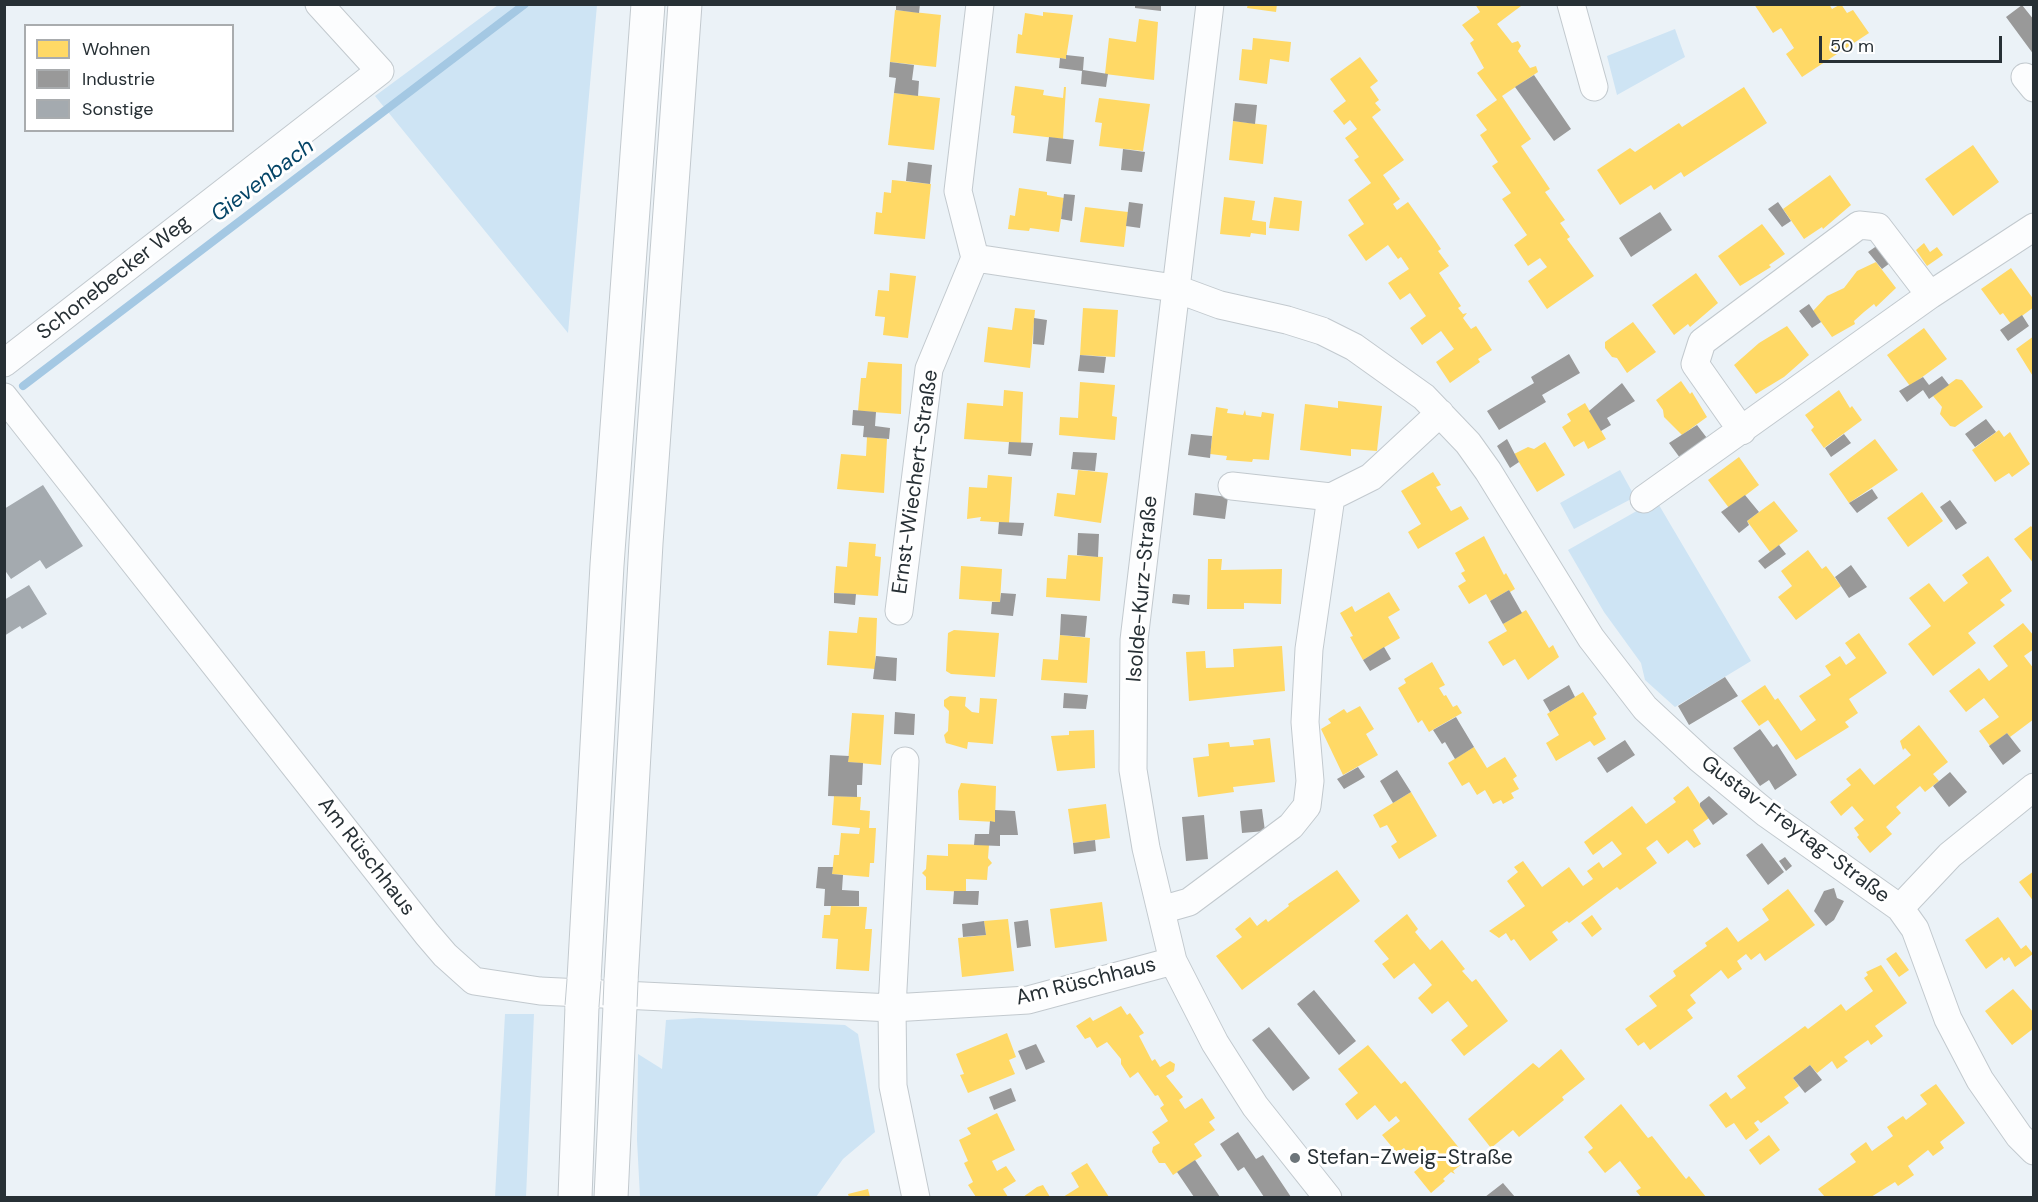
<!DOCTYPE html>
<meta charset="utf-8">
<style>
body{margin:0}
#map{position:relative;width:2038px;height:1202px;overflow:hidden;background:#ebf2f7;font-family:"DM Sans",sans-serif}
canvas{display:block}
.frame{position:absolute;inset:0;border:6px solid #273035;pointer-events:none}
.legend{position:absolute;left:24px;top:24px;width:210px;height:108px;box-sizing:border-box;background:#fff;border:2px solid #a9acae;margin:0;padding:8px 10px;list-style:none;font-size:18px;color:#273035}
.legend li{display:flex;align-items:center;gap:12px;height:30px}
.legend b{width:30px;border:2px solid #a9acae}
.scale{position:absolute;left:1819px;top:36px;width:183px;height:27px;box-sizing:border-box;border:3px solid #273035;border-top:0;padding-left:8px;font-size:18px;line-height:21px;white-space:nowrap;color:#273035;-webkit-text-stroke:4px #fff;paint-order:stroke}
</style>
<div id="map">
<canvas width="2038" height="1202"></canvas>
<div class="frame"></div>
<ul class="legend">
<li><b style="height:16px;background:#ffd966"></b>Wohnen</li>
<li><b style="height:16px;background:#999"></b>Industrie</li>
<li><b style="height:16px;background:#a4aaaf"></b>Sonstige</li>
</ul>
<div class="scale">50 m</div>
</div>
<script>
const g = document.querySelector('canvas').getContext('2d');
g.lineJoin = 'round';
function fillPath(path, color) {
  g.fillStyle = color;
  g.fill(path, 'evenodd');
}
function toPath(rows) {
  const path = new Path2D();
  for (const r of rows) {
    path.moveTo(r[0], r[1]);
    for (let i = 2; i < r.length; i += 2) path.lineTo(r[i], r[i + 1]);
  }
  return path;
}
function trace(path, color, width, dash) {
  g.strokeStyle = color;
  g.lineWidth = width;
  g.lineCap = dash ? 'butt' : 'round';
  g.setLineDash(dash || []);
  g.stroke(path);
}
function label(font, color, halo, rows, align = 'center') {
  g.font = font + ' "DM Sans",sans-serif';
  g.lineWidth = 6;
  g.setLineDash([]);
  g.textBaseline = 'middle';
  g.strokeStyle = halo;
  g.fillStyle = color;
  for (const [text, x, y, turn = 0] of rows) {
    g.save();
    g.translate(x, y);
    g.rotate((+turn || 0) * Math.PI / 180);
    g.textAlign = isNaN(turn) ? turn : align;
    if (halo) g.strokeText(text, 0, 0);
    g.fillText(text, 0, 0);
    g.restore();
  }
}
const green = toPath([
 [498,5,597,5,568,333,375,96],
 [1675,29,1685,57,1617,95,1607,56],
 [1620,470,1635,497,1574,529,1560,503],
 [1656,500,1751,661,1675,707,1645,680,1641,663,1604,612,1568,550],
 [505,1014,534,1014,526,1197,495,1197],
 [699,1018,845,1025,858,1034,875,1132,843,1159,816,1197,640,1197,637,1140,638,1054,662,1069,666,1020]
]);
const homes = toPath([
 [1248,4,1277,4,1276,12,1247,8],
 [1475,4,1521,6,1497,24,1512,43,1518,41,1521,46,1518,51,1530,68,1536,66,1538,72,1502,96,1531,139,1521,146,1550,189,1545,192,1565,220,1560,223,1570,237,1567,239,1594,276,1547,309,1528,281,1547,267,1540,258,1528,266,1514,245,1527,235,1502,199,1511,193,1492,166,1498,162,1480,135,1487,130,1476,115,1497,100,1477,73,1484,68,1470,43,1474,40,1462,25,1480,12],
 [1754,4,1829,4,1832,9,1841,4,1847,13,1853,10,1869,33,1802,77,1786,54,1794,48,1781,28,1773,33],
 [895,10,941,15,936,67,890,62],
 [1043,12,1073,15,1066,59,1016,53,1018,34,1022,35,1025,13,1043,16],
 [1139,19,1158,22,1154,80,1105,74,1109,38,1136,42],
 [1253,38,1291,42,1289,62,1270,59,1267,84,1239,80,1242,49,1252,50],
 [1360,57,1378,81,1370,87,1379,100,1375,103,1381,110,1372,117,1404,160,1383,175,1400,199,1393,204,1397,210,1408,202,1435,240,1441,249,1438,251,1449,266,1439,273,1461,306,1458,308,1463,314,1467,313,1463,318,1471,329,1476,326,1492,350,1478,359,1480,362,1450,383,1436,362,1454,349,1441,331,1422,345,1410,328,1426,316,1410,293,1400,300,1388,283,1409,269,1401,257,1398,259,1388,245,1366,261,1348,235,1364,224,1348,200,1371,183,1354,160,1359,157,1345,138,1357,129,1350,120,1344,125,1333,111,1346,101,1330,79],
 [1015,86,1044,90,1043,95,1063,98,1064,87,1066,87,1063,139,1013,133,1015,116,1011,115],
 [1744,87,1767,123,1684,177,1681,172,1654,190,1651,185,1620,205,1597,170,1630,148,1635,152,1679,123,1682,127],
 [894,93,940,98,934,150,888,145],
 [1099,98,1150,104,1143,151,1099,146,1102,123,1095,122],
 [1233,121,1267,125,1263,164,1229,160],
 [1973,145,1999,182,1953,216,1925,179],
 [1830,175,1851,205,1823,229,1822,227,1804,239,1783,209],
 [892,180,931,184,925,239,874,234,876,212,882,213,884,192,891,193],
 [1019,188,1047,192,1047,195,1064,198,1059,232,1030,228,1029,231,1008,229,1010,215,1015,216],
 [1224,197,1255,201,1252,220,1266,222,1266,235,1251,233,1250,237,1220,234],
 [1274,197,1302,201,1299,231,1269,228],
 [1085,207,1128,212,1124,247,1080,242],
 [1762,224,1785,254,1769,265,1771,267,1740,286,1718,256],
 [1924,243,1930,252,1937,247,1943,255,1927,266,1916,250],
 [1876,262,1896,288,1876,307,1874,304,1864,312,1854,321,1855,324,1832,337,1813,311,1827,296,1844,288,1857,271],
 [2011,268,2034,300,2034,307,2011,324,2003,313,2000,315,1981,289],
 [890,273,916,276,908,338,883,335,885,317,875,316,878,290,889,291],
 [1696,273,1718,303,1690,327,1688,324,1674,335,1652,305],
 [1015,308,1035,310,1030,368,984,362,988,327,1012,330],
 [1083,308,1118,310,1115,357,1080,355],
 [1633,322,1656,352,1627,373,1617,358,1612,357,1605,348,1605,342],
 [1787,326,1809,355,1784,377,1756,394,1734,365,1759,343],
 [1924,328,1947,359,1910,386,1887,355],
 [2034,336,2034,378,2016,349],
 [868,362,902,364,901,414,858,411,861,378,866,378],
 [1956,379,1962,380,1983,407,1955,427,1950,426,1940,414,1942,407,1933,396],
 [1681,381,1690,394,1692,392,1707,417,1682,435,1664,417,1663,410,1656,400],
 [1080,382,1115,385,1112,416,1117,417,1115,440,1059,435,1060,417,1078,418],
 [1004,390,1023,392,1021,443,964,439,967,403,1003,406],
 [1839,390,1850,408,1852,406,1862,420,1824,448,1811,430,1814,427,1805,415],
 [1338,401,1382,406,1377,451,1351,449,1351,456,1300,450,1305,404,1338,408],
 [1585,403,1606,439,1588,449,1584,441,1574,447,1562,427,1571,421,1567,414],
 [1216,407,1228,409,1227,413,1243,415,1245,410,1246,415,1261,417,1262,412,1274,414,1269,460,1253,459,1252,462,1226,460,1227,456,1210,454],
 [1999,430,2004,437,2010,432,2030,464,2012,477,2009,473,1995,482,1972,450],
 [867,437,887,439,884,493,837,489,841,454,866,456],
 [1875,439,1898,470,1849,503,1829,474],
 [1545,442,1565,475,1537,492,1514,454,1528,447,1534,449],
 [1739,457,1759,485,1729,508,1708,480],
 [1078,470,1108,473,1101,523,1054,516,1057,493,1075,495],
 [1433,472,1441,485,1436,487,1451,511,1461,506,1469,519,1418,549,1408,532,1421,524,1401,491],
 [988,475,1012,477,1009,523,980,521,981,517,967,519,969,487,987,488],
 [1922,492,1943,521,1908,547,1887,518],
 [1774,501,1798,531,1770,552,1747,521],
 [2031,526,2034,530,2034,564,2014,539],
 [1484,536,1504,575,1506,573,1515,589,1510,592,1509,590,1490,601,1486,594,1469,604,1458,586,1466,581,1461,573,1465,571,1455,553],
 [849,542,876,544,875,556,881,557,878,596,834,593,836,566,847,567],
 [1808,550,1822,569,1826,566,1841,586,1796,620,1778,597,1792,586,1781,571],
 [1068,555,1103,557,1100,601,1046,597,1047,578,1066,579],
 [1988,556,2012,591,2000,600,2005,605,1968,633,1976,643,1933,676,1908,644,1931,626,1909,598,1929,583,1944,602,1968,583,1962,575],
 [1208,559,1222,559,1221,570,1282,569,1281,604,1244,603,1244,609,1207,609],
 [961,566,1002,569,1000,602,959,599],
 [1389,592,1400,610,1388,617,1400,638,1363,660,1350,637,1353,636,1340,613,1352,606,1355,612],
 [1526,610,1549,648,1553,645,1559,657,1528,680,1515,659,1503,666,1488,642,1507,631,1503,624],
 [859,617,877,618,875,669,827,665,829,631,857,633],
 [2023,623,2034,636,2034,649,2024,656,2034,669,2034,719,2010,737,2007,733,1990,746,1979,731,1999,717,1984,698,1966,712,1949,691,1979,668,1989,681,2008,666,1993,646],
 [954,630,999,633,995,677,951,674,946,671,948,633],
 [1859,633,1887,673,1849,699,1858,713,1845,722,1849,727,1796,760,1768,720,1759,726,1741,701,1765,685,1775,700,1778,698,1801,731,1816,720,1799,696,1831,675,1825,666,1840,656,1846,665,1856,658,1845,643],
 [1060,635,1090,638,1087,683,1041,680,1043,659,1058,660],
 [1282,646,1285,691,1189,701,1186,652,1205,651,1206,668,1234,667,1233,649],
 [1432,662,1445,685,1439,688,1444,696,1446,695,1453,707,1457,705,1462,713,1429,732,1422,720,1418,723,1398,688,1406,683,1404,679],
 [1583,692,1597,714,1593,717,1606,739,1594,746,1590,741,1556,761,1546,743,1559,735,1547,714],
 [950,696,966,697,965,706,972,712,979,713,980,698,997,699,993,744,968,742,967,749,946,743,944,735,948,731,949,711,944,706,944,700],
 [1360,706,1374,729,1366,734,1378,755,1343,775,1321,729,1331,723,1328,719,1344,709,1347,713],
 [852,713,884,715,881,765,848,762],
 [1919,725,1948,762,1933,774,1939,781,1925,792,1920,786,1896,807,1901,813,1886,827,1892,834,1870,853,1857,837,1859,835,1854,828,1864,820,1852,806,1841,816,1830,802,1851,785,1846,779,1860,768,1874,785,1911,755,1905,748,1903,750,1900,741],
 [1094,730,1095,768,1057,771,1051,736,1069,735,1069,731],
 [1270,738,1275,782,1233,787,1234,792,1198,797,1193,758,1209,756,1208,744,1229,742,1230,747,1254,745,1253,740],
 [1474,747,1487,768,1505,757,1517,776,1513,779,1519,789,1511,793,1514,798,1503,804,1501,800,1493,804,1485,790,1477,795,1469,782,1462,786,1448,763],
 [961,783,996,786,995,822,959,820,958,791],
 [1688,786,1709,818,1693,830,1701,844,1694,848,1687,840,1668,854,1657,840,1646,848,1657,863,1620,890,1617,887,1569,923,1567,921,1552,932,1558,940,1530,961,1514,939,1511,941,1506,933,1499,938,1489,931,1525,906,1507,881,1518,872,1514,867,1523,861,1542,887,1569,867,1583,886,1593,879,1587,871,1599,862,1603,868,1622,854,1612,841,1593,855,1584,842,1632,806,1646,824,1676,802,1673,798],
 [1411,792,1437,836,1399,859,1391,846,1397,842,1387,825,1380,828,1373,815],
 [834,796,861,797,860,810,870,811,869,828,876,828,874,863,870,863,869,877,832,874,834,855,839,855,841,833,859,834,860,828,832,825],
 [1106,804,1110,838,1073,843,1068,809],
 [948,844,989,845,988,858,992,863,988,867,987,880,966,879,966,892,926,890,926,877,922,873,926,869,927,855,948,856],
 [1337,870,1360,901,1242,990,1216,956,1242,937,1235,929,1250,917,1257,926,1266,919,1268,922,1289,906,1288,904],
 [2034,871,2034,902,2019,882],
 [1788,889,1815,925,1765,961,1760,953,1751,960,1746,954,1737,961,1742,969,1728,979,1721,970,1690,995,1696,1003,1687,1010,1693,1018,1650,1050,1644,1042,1638,1046,1625,1029,1657,1006,1649,996,1676,976,1673,971,1707,946,1705,943,1727,927,1738,942,1769,920,1762,909],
 [1102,902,1107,941,1055,948,1050,909],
 [831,906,867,907,865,929,872,929,869,971,836,969,838,939,822,938,824,915,830,915],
 [1407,914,1418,929,1415,932,1430,950,1442,940,1465,969,1462,971,1472,982,1476,979,1508,1021,1464,1056,1451,1040,1468,1026,1448,1001,1432,1014,1418,998,1432,985,1414,963,1394,979,1382,964,1389,959,1374,941],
 [1592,915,1602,929,1592,937,1581,923],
 [1998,917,2021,949,2026,945,2033,954,2015,967,2009,957,2004,961,2002,957,1986,969,1965,940],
 [1008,919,1014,971,962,977,958,938,986,935,984,921],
 [1896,952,1909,970,1899,977,1886,959],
 [1881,965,1907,1003,1875,1026,1883,1036,1871,1045,1868,1040,1844,1057,1848,1061,1837,1069,1832,1061,1817,1073,1810,1065,1793,1078,1799,1086,1784,1097,1789,1103,1761,1123,1758,1120,1754,1123,1759,1130,1746,1140,1734,1123,1726,1128,1709,1105,1726,1092,1731,1099,1746,1088,1737,1076,1805,1026,1808,1029,1841,1004,1846,1011,1873,991,1864,978,1868,975,1866,972],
 [2013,989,2034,1013,2034,1028,2012,1045,1985,1011],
 [1121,1006,1127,1015,1130,1013,1144,1033,1139,1036,1152,1061,1155,1059,1160,1067,1170,1061,1175,1064,1174,1071,1166,1076,1183,1097,1179,1100,1185,1109,1202,1098,1215,1118,1209,1122,1215,1130,1194,1144,1202,1156,1173,1175,1165,1163,1159,1163,1152,1152,1153,1147,1160,1143,1152,1132,1168,1121,1160,1108,1164,1105,1158,1095,1155,1096,1138,1072,1130,1078,1121,1064,1121,1059,1107,1042,1097,1048,1090,1037,1085,1039,1076,1026,1090,1017,1093,1021],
 [1007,1033,1016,1057,1009,1060,1015,1074,968,1093,960,1075,964,1074,956,1054],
 [1368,1045,1401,1084,1405,1081,1468,1159,1453,1171,1455,1174,1451,1172,1443,1179,1445,1181,1431,1193,1414,1172,1420,1167,1404,1148,1397,1153,1382,1135,1400,1121,1396,1116,1389,1122,1375,1105,1357,1120,1345,1104,1358,1093,1338,1069],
 [1561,1049,1585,1079,1562,1097,1564,1100,1519,1137,1513,1130,1491,1148,1468,1119,1533,1063,1539,1068],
 [1936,1084,1965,1123,1940,1142,1944,1148,1933,1156,1928,1150,1908,1166,1914,1175,1898,1186,1895,1182,1871,1197,1825,1197,1818,1189,1856,1162,1850,1154,1866,1142,1872,1151,1893,1136,1887,1127,1903,1116,1906,1120,1927,1104,1920,1095],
 [1621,1104,1648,1138,1652,1136,1686,1179,1689,1176,1706,1197,1641,1197,1636,1191,1641,1188,1620,1161,1605,1173,1588,1152,1593,1148,1584,1137],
 [997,1113,1015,1150,992,1161,997,1171,1006,1166,1016,1181,1003,1189,1008,1197,976,1197,968,1185,973,1182,964,1163,968,1161,959,1140,971,1134,967,1128],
 [1769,1135,1780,1150,1760,1165,1749,1150],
 [1087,1163,1109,1197,1063,1197,1079,1187,1071,1173],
 [1043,1185,1050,1197,1023,1197,1037,1187],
 [868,1189,870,1197,849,1197,848,1194]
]);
const industry = toPath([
 [896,4,920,4,919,13,896,10],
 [1135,4,1161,4,1161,11,1135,8],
 [2022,5,2034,20,2034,55,2006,17],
 [1066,55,1084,57,1083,70,1108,74,1106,87,1081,84,1082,71,1059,68,1060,58,1066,59],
 [890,62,914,65,912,80,919,81,918,96,894,93,896,78,889,77],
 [1534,75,1571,129,1554,141,1515,87],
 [1235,103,1257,105,1255,124,1233,121],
 [1049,137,1074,140,1071,164,1046,161],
 [1123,149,1145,152,1142,172,1121,170],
 [908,162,932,165,930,184,906,181],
 [1064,194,1075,195,1072,221,1061,219],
 [1129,202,1143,204,1140,228,1126,226],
 [1778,202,1791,221,1782,227,1768,209],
 [1660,212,1672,230,1631,257,1619,238],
 [1878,245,1890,263,1882,269,1868,252],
 [1809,304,1821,322,1812,328,1799,311],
 [2022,315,2029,326,2008,341,2000,330],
 [1034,318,1047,320,1044,345,1033,344],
 [1569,354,1580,373,1542,395,1546,402,1499,430,1487,411,1534,383,1531,377],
 [1080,355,1106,357,1104,373,1078,371],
 [1942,376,1949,385,1929,399,1923,390,1907,402,1899,391,1923,377,1929,385],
 [1622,383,1635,401,1607,418,1611,425,1601,431,1589,411],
 [853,410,876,412,875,426,890,428,889,439,863,437,864,426,852,425],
 [1986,419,1996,432,1975,447,1965,434],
 [1697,425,1710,442,1683,462,1669,443],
 [1191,434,1212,436,1210,458,1188,455],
 [1844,434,1851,443,1831,457,1825,448],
 [1507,439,1519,462,1510,468,1497,446],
 [1009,442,1033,443,1031,456,1008,454],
 [1073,452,1097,453,1095,471,1071,469],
 [1872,489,1878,498,1857,513,1849,503],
 [1195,493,1228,497,1225,519,1193,515],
 [1745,495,1759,512,1747,521,1749,525,1739,533,1721,512],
 [1950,500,1967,523,1956,530,1940,507],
 [999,522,1024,523,1022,536,998,534],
 [1078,533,1099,534,1098,557,1077,555],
 [1779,545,1786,554,1765,569,1758,561],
 [1851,565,1867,587,1849,598,1835,577],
 [1509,590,1522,613,1503,624,1490,601],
 [834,593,856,594,855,605,834,603],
 [1001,593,1016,594,1013,616,991,614,992,602,1000,602],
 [1173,594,1190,595,1189,605,1172,603],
 [1061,614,1087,616,1085,637,1060,635],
 [1384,647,1391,659,1370,671,1363,660],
 [876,656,897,658,896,681,873,679],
 [1725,677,1738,696,1689,725,1678,706],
 [1569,685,1575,697,1550,712,1543,700],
 [1064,693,1088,695,1086,709,1063,708],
 [895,712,915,714,914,735,894,734],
 [1456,717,1474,747,1455,759,1445,742,1442,744,1433,730],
 [1760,729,1773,747,1777,744,1797,775,1775,790,1769,780,1760,786,1733,748],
 [2007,733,2021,751,2003,765,1989,746],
 [1625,740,1635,755,1607,773,1597,758],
 [830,755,849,756,848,762,863,763,862,785,857,785,857,797,828,796],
 [1358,767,1365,777,1344,789,1337,779],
 [1397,770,1411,792,1393,803,1380,781],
 [1950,772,1967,792,1949,807,1933,786],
 [1709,796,1728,814,1713,825,1700,806,1700,803],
 [1262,809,1265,831,1242,833,1240,811],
 [995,810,1015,811,1018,835,1000,835,1000,846,974,845,975,834,989,834,990,821,995,822],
 [1204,815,1208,859,1186,861,1182,817],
 [1095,840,1096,851,1074,854,1073,843],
 [1762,843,1784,872,1768,885,1746,855],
 [1785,857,1792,866,1786,871,1779,861],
 [818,867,833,867,832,874,843,875,842,890,859,891,859,906,824,906,825,889,816,888],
 [1834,888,1837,898,1844,901,1834,920,1826,926,1814,911,1824,891],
 [954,891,979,891,978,905,953,904],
 [1028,920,1031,946,1017,948,1014,922],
 [984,921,986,935,963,937,962,924],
 [1314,990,1356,1041,1339,1055,1297,1004],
 [1269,1027,1310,1078,1293,1091,1252,1040],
 [1036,1044,1045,1062,1026,1070,1018,1051],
 [1810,1065,1822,1080,1805,1093,1793,1078],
 [1011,1088,1016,1101,994,1110,989,1097],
 [1238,1132,1256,1159,1263,1155,1291,1197,1264,1197,1244,1167,1238,1171,1220,1144],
 [1195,1160,1214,1188,1220,1197,1194,1197,1177,1172],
 [1503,1183,1515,1197,1485,1197]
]);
const stream = toPath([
 [23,386,525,4]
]);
const building = toPath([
 [43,485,83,546,46,569,40,560,11,579,4,569,4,509],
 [29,585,47,614,22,629,20,626,4,636,4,600]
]);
const minor = toPath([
 [1210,4,1134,640,1133,770,1146,848,1173,961,1215,1043,1255,1106,1328,1198],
 [1571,4,1594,87],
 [2025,77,2034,88],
 [975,258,1174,288,1220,305,1287,320,1322,331,1354,347,1424,397,1468,443,1488,471,1591,638,1645,708,1700,759,1767,814,1900,908,1915,929,1948,1019,1980,1080,2019,1136,2034,1151],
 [4,363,380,71,319,4],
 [4,397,427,934,445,955,474,981,540,991,892,1008,1028,1000,1173,961],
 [1742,431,1695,364,1702,342,1859,225,1878,227,1930,295],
 [1232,486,1331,497],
 [1644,499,1930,295,2034,227],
 [899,611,929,369,975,258,958,191,980,4],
 [905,761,892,1008,893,1086,916,1198],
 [1900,908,1950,855,2034,787],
 [1161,910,1189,902,1291,826,1307,806,1310,781,1305,722,1309,649,1331,497,1371,477,1440,413]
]);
const highway = toPath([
 [584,980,607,565,648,4],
 [621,981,646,543,685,4],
 [575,1198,582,1006],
 [611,1198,620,1006]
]);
const highwayBridge = toPath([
 [582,1006,584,980],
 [620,1006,621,981]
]);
const markers = [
 [1295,1158,6,"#6c7479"]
];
const streetNames = [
 ["Schonebecker Weg",114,278,-38],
 ["Ernst-Wiechert-Straße",916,482,-82],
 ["Isolde-Kurz-Straße",1143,589,-85],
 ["Gustav-Freytag-Straße",1795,830,37],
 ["Am Rüschhaus",366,857,52],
 ["Am Rüschhaus",1086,982,-14]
];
const poiNames = [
 ["Stefan-Zweig-Straße",1307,1158]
];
const waterNames = [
 ["Gievenbach",263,181,-37]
];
fillPath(green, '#cee4f4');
fillPath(homes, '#ffd966');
fillPath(industry, '#999');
trace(stream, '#a4c8e3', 8);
fillPath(building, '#a4aaaf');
trace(minor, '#c2c9ce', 29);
trace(highway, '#c2c9ce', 35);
trace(minor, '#fcfdfe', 27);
trace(highway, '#fcfdfe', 33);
trace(highwayBridge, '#c2c9ce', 35, []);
trace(highwayBridge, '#fcfdfe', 33);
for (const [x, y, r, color] of markers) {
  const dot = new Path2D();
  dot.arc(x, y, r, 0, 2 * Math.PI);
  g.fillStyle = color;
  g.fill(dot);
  trace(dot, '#fff', 2);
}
label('21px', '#273035', '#fff', streetNames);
label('21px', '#273035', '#fff', poiNames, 'left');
label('italic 22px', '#054567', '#fff', waterNames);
</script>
